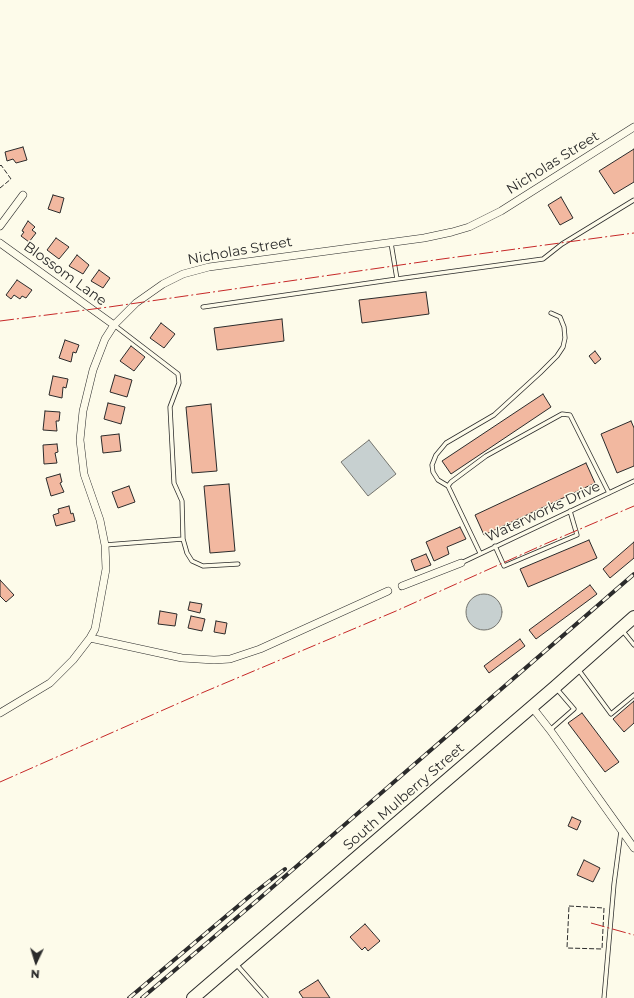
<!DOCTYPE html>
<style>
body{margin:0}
#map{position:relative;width:634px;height:998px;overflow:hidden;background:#fdfbea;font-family:Montserrat,sans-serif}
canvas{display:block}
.north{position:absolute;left:16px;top:942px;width:40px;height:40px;-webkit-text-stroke:3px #fdfbea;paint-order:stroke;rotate:184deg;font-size:11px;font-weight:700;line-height:16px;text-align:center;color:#2b2b2b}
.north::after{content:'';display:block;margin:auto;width:14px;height:18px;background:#2b2b2b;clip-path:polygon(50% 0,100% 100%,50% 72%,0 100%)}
</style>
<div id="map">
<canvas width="634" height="998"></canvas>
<div class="north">N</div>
</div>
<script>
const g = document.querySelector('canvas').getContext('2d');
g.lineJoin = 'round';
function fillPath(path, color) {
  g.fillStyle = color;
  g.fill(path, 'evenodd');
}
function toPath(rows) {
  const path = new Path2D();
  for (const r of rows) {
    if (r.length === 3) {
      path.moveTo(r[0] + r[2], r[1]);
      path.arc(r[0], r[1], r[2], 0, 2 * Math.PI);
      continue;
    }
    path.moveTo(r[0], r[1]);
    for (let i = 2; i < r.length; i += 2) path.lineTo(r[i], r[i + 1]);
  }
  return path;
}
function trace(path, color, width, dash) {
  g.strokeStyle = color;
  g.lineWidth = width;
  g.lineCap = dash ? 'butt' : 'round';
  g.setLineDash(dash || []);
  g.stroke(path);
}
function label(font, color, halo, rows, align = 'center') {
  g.font = font + ' Montserrat,sans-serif';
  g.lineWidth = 3;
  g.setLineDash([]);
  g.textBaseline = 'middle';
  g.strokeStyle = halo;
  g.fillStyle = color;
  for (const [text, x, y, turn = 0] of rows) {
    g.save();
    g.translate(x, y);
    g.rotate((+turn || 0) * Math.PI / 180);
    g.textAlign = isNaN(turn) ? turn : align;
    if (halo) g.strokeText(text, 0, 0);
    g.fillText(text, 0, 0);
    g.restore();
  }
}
const water = toPath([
 [369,440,396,474,368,496,341,462,369,440],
 [484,612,18]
]);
const building = toPath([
 [23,147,27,160,16,163,13,159,7,161,5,152,23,147],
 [634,149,634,182,614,194,599,171,634,149],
 [53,195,64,198,60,213,48,209,53,195],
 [561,197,573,218,560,225,548,205,561,197],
 [28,221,35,227,32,230,36,233,29,242,21,236,24,232,22,231,23,229,28,221],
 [56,238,69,247,59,259,47,250,56,238],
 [77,255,89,265,83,274,69,266,77,255],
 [99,270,110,278,103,288,91,281,99,270],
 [17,280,32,290,26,298,22,296,20,299,14,295,11,299,6,295,17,280],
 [426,292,429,314,362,323,359,300,426,292],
 [282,319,284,341,217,350,214,328,282,319],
 [161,323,175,334,164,348,150,338,161,323],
 [65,340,79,345,76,353,73,352,71,362,59,358,65,340],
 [131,346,145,357,134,371,120,361,131,346],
 [595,351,601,359,595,364,589,356,595,351],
 [115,375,132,380,127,397,110,392,115,375],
 [53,376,68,379,66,388,63,387,62,398,49,395,53,376],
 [543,394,551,407,451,474,442,461,543,394],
 [108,403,125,407,121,424,104,419,108,403],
 [211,404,217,471,192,473,186,407,211,404],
 [45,411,60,412,59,421,56,421,57,431,43,430,45,411],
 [631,421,634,428,634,466,617,473,601,434,631,421],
 [119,434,121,451,103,453,101,436,119,434],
 [57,444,58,452,55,453,57,463,44,464,43,445,57,444],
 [586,463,595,483,484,535,475,515,586,463],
 [60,474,62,482,60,483,64,492,51,496,46,478,60,474],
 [229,484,235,551,210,553,204,486,229,484],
 [129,486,135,502,118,508,112,492,129,486],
 [69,506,71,514,73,513,75,521,56,526,53,515,59,513,58,509,69,506],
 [460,527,466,539,447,547,449,554,434,561,426,542,460,527],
 [589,540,597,558,528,587,520,569,589,540],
 [634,542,634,558,610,578,603,569,634,542],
 [426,554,431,565,415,571,411,560,426,554],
 [0,580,14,595,6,602,0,596,0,580],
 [590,585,597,594,536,639,529,630,590,585],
 [190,602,202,604,200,613,188,610,190,602],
 [160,611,177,614,175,626,158,624,160,611],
 [191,616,205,619,202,631,188,628,191,616],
 [216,621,227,623,225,634,214,632,216,621],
 [520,639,525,646,489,673,484,666,520,639],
 [634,701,634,723,624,732,613,719,634,701],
 [582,713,619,762,605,772,568,723,582,713],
 [572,817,581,821,577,830,568,826,572,817],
 [584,860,600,868,593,882,577,875,584,860],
 [365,924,380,941,368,951,365,947,362,950,350,937,365,924],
 [318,980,330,998,303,998,299,992,318,980]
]);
const service = toPath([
 [397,279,543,259,562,244,634,200],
 [203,307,397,279,391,243],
 [114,325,178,374,179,383,170,407,174,483,182,501,183,539],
 [448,486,438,480,433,472,432,465,436,455,446,443,494,415,540,373,557,356,563,347,565,338,564,327,560,317,551,313],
 [105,545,183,539,187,553,192,561,203,566,238,564],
 [495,546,504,566,577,535,570,511],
 [480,553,448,486,451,482,486,456,562,414,570,415,609,493],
 [461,563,634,481],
 [622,630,634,645],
 [578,669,611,714,634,695],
 [550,730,574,709,556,688],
 [236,964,266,998],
 [604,998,614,884,621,831]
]);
const minor = toPath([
 [0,226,23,195],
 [0,243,114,325],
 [402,586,461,563],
 [90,638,95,629,106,569,105,545,100,520,84,474,80,440,83,411,93,370,105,339,114,325,136,303,163,284,183,274,209,267,424,238,452,232,469,227,501,211,634,127],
 [532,707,550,730,634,848],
 [0,713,50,683,73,660,90,638,182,658,214,660,230,659,260,649,388,591]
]);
const primary = toPath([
 [193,998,555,687,634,617]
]);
const rail = toPath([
 [129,998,250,896,285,869],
 [142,998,260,898,634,574]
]);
const fence = toPath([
 [0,166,1,165,11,179,0,188],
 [569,906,604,908,602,949,567,948,569,906]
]);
const power = toPath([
 [0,321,109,307,442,259,634,233],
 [0,782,204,692,396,611,545,544,634,506],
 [591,923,634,935]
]);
const streetNames = [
 ["Nicholas Street",553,163,-32],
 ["Nicholas Street",240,251,-10],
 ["Blossom Lane",65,274,36],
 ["Waterworks Drive",543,512,-25],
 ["South Mulberry Street",404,797,-41]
];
fillPath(water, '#c7d0d0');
trace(water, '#74746e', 1);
fillPath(building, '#f2b8a0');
trace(building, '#2b2b2b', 1);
trace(service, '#2b2b2b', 5);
trace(minor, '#2b2b2b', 8);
trace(primary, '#2b2b2b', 14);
trace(service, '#fdfbea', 3.5);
trace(minor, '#fdfbea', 7);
trace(primary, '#fdfbea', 12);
trace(rail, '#2b2b2b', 4);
trace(rail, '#fdfbea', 2.5, [8]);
trace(fence, '#2b2b2b', 1, [5, 2]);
trace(power, '#c62828', 1, [14, 3, 2, 3]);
label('14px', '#2b2b2b', '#fdfbea', streetNames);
</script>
